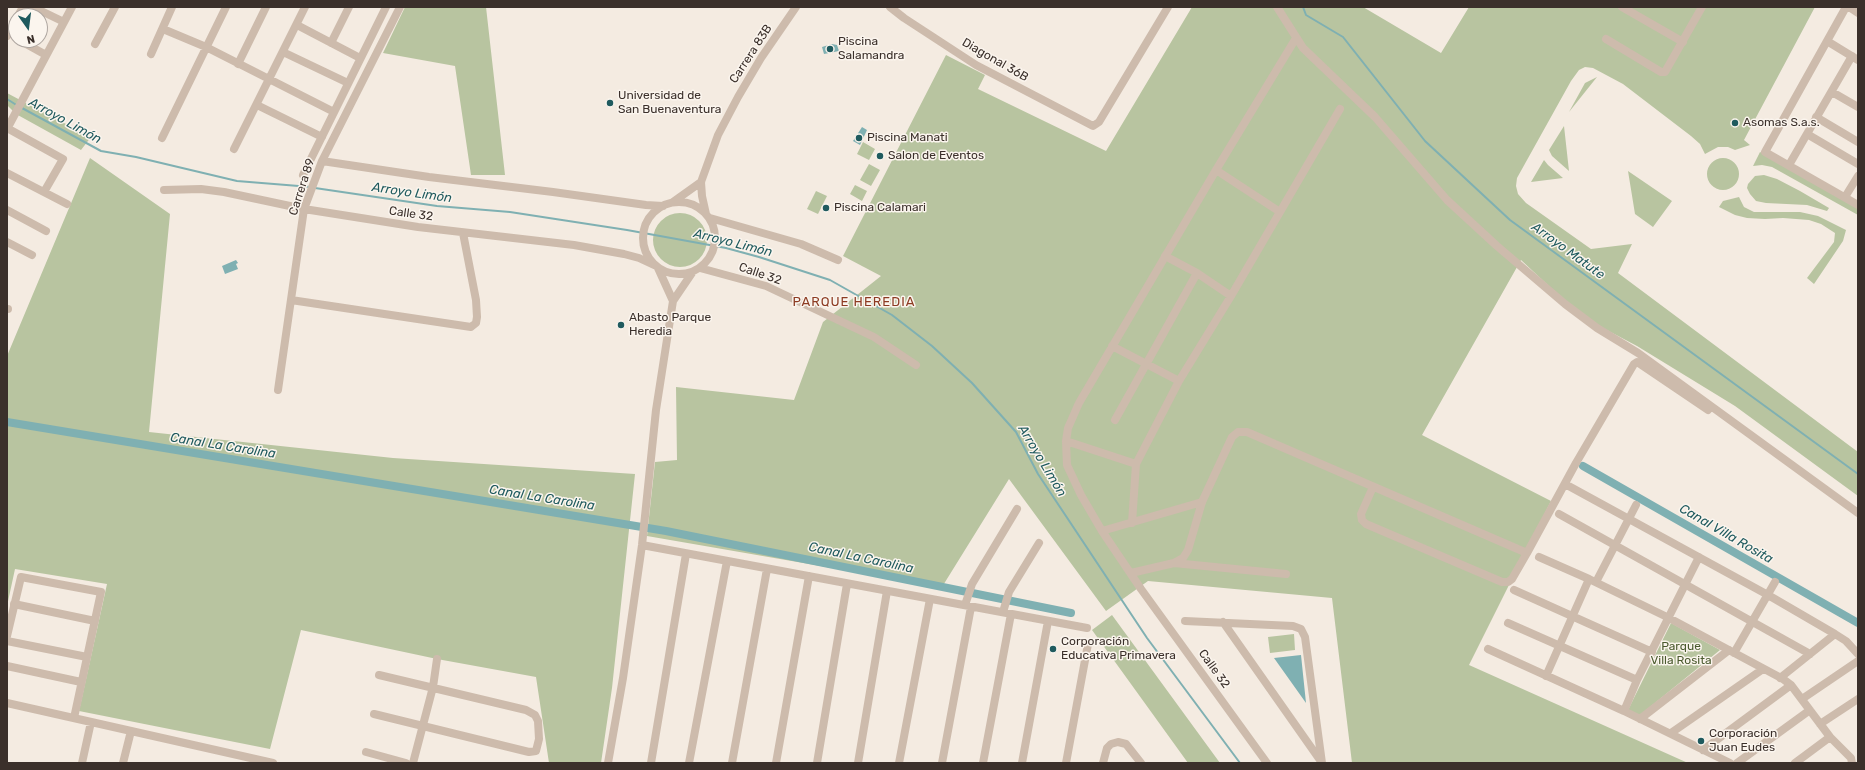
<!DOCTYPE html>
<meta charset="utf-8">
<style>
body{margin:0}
#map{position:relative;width:1865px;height:770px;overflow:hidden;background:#f4ebe1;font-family:Rubik,sans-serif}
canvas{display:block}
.frame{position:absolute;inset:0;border:8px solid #3b302b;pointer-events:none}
.north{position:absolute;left:8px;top:8px;width:40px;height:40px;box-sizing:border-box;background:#fbf5ee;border:1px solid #aea6a0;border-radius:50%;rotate:166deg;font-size:11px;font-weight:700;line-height:16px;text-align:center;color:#3b302b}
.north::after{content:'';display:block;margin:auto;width:14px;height:18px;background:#1f5a5e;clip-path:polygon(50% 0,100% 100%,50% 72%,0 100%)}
</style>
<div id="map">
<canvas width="1865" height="770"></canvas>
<div class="frame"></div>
<div class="north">N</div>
</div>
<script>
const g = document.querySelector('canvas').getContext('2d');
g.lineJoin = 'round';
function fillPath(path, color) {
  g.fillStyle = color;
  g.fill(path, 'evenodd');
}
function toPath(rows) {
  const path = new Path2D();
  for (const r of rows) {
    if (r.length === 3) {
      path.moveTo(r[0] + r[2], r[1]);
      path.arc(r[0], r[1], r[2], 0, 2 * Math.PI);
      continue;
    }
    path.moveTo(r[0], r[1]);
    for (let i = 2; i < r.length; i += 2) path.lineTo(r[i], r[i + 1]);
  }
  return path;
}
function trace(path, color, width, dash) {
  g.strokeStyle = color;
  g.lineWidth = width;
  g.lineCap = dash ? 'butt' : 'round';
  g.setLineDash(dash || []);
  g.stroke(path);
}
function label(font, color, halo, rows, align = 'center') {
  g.font = font + ' Rubik,sans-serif';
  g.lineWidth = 3;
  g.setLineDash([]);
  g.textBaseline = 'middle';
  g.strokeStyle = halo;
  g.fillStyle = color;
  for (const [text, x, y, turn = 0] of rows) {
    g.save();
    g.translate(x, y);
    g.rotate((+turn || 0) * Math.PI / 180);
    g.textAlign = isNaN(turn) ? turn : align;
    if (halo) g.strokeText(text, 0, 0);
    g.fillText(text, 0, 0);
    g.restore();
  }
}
const green = toPath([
 [405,7,486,7,505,175,471,175,455,66,383,53],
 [1192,7,1363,7,1441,53,1469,7,1815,7,1744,140,1750,145,1735,150,1728,147,1718,147,1705,154,1700,144,1691,136,1623,84,1593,68,1585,67,1579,70,1571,81,1517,178,1516,186,1518,194,1526,203,1591,249,1632,244,1618,273,1858,452,1858,496,1735,406,1637,346,1582,317,1521,260,1422,435,1551,501,1469,665,1688,763,1352,763,1332,598,1148,581,1106,611,1009,479,942,587,647,536,655,462,677,460,676,387,794,400,823,322,881,276,843,256,946,55,985,75,978,89,1106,151],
 [1597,77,1569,112,1585,83],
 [7,93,22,101,91,137,81,150,16,114,7,105],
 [1564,126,1569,171,1552,156,1549,150],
 [863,142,875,149,869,160,857,154],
 [1760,152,1858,207,1858,215,1772,167,1762,165,1753,166],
 [90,158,170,214,149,432,393,458,635,474,612,688,601,763,549,763,536,677,437,659,301,630,270,749,79,711,107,584,15,569,7,606,7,356],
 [1723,174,16],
 [1544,160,1548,165,1563,178,1531,182],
 [869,164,880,170,871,186,860,180],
 [1628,171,1672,201,1653,227,1635,214],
 [1764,175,1777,179,1800,191,1829,208,1827,211,1807,205,1766,203,1756,201,1750,194,1747,188,1748,184,1755,176],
 [855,185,867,191,862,201,850,194],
 [816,191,827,196,818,214,807,209],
 [1739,197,1744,207,1754,212,1800,212,1818,216,1846,230,1843,241,1814,284,1807,278,1834,242,1835,233,1821,224,1809,220,1783,218,1765,219,1747,218,1735,215,1719,207,1723,201],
 [680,240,27],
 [1112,615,1220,763,1188,763,1092,630],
 [1671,623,1720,650,1639,716,1628,710],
 [1294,634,1295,650,1270,653,1268,637]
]);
const water = toPath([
 [832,44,837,45,839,51,824,54,822,47],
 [862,127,867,130,860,145,853,141],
 [236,260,238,263,236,264,238,269,225,274,222,266],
 [1301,655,1306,703,1274,658]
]);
const stream = toPath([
 [1303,7,1306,15,1343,37,1425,141,1510,220,1858,474],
 [7,99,18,106],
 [22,108,101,151,136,157,237,181,311,187],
 [315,188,437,206,510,212,627,230,726,248,759,257,830,280,892,315,932,346,972,383,1016,432,1038,474,1147,638,1240,763]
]);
const canal = toPath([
 [7,422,666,531,1071,613],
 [1583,466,1858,623]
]);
const minor = toPath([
 [33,7,64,22],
 [890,7,904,18,976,65,1093,126,1099,122,1168,7],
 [1277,7,1303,48,1375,117,1447,200,1497,246,1565,304,1597,328,1638,353,1858,513],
 [1622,7,1683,42],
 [1846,7,1765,152,1858,205],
 [1849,7,1858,13],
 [18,16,23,7],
 [297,25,360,58],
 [163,29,206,47,334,112],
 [7,36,16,20],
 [1606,39,1661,72,1665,72,1702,7],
 [19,40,46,55],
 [1827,41,1858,60],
 [331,43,349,7],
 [95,44,115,7],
 [283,52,348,83],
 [151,54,172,7],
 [238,64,266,7],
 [1832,92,1858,107],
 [257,105,322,137],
 [1816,117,1858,142],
 [7,128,63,159,44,192],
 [7,129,72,7],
 [1807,134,1858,164],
 [162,138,226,7],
 [234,149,305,7],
 [322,161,429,177,553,192,646,205,663,206],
 [1789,165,1852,56],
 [1216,170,1280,212],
 [7,173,67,204],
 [303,175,386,7],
 [164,190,201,189,224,192,304,209,418,227,574,245,624,254,639,258,654,265],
 [1845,197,1858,176],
 [679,238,36],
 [673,202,701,182],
 [7,210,46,231],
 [706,214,702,196,701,182,718,135,738,97,761,58,796,7],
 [710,218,801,244,838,260],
 [7,242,32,255],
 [658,268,673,301],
 [700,268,766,286,874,337,916,365],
 [1231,296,1340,109],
 [291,300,471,327,476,323,477,317,476,300,463,233],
 [7,309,8,309],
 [1112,346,1179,381],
 [278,390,304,209,322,161,400,7],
 [1115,420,1197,273],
 [1066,441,1136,464],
 [1565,484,1768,595,1835,634,1846,641,1858,654],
 [1373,487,1361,514,1362,520,1366,524,1502,582,1508,582,1512,579,1527,553,1576,463,1634,364,1637,362,1708,410],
 [1559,514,1810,654],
 [1132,523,1136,464,1179,381,1231,296,1197,273,1165,256],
 [1102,531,1202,502],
 [642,545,1087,628],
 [1539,557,1589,579,1669,618,1783,679,1791,685,1830,737,1851,758,1852,763],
 [1174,563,1286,574],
 [1131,573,1174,563,1183,558,1188,550,1202,502,1232,437,1238,432,1247,432,1527,553],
 [1596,582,1636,505],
 [1514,590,1652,652],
 [14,604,95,621],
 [965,605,972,584,1017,509],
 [1003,612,1009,592,1039,543],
 [1185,621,1293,626,1301,629,1305,637,1322,763],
 [1223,622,1320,760],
 [1508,623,1637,680],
 [7,636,21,577,101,592,74,718],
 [7,641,87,657],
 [1488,649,1624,711,1730,763],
 [1734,653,1775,582],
 [7,666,81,682],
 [1546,676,1589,579],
 [1780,678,1835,634],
 [1802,699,1858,661],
 [7,703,273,763],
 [1624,711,1637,680,1699,557],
 [374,714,529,752,536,751,539,739,538,721,535,715,526,710,379,675],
 [1640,719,1729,650],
 [1820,724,1858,699],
 [1671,733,1763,669],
 [1703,750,1791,685],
 [366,752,406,763],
 [82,763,91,722],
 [123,763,131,731],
 [413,763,433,687,437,659],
 [608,763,623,678,642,545,656,410,673,301,692,273],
 [651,763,686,554],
 [689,763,727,561],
 [732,763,767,569],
 [776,763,809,576],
 [817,763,847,584],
 [858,763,887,591],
 [899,763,930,599],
 [942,763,971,607],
 [983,763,1011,614],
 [1022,763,1048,621],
 [1066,763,1088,644],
 [1103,763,1107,748,1111,744,1118,742,1126,744,1141,763],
 [1267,763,1141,589,1102,531,1081,495,1067,465,1066,441,1068,428,1079,403,1216,170,1296,38],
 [1737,763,1810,710],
 [1795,763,1830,737]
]);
const markers = [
 [830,49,4,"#1f5a5e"],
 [610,103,4,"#1f5a5e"],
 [1735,123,4,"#1f5a5e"],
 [859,138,4,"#1f5a5e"],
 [880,156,4,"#1f5a5e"],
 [826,208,4,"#1f5a5e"],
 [621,325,4,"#1f5a5e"],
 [1053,649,4,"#1f5a5e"],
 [1701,741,4,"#1f5a5e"]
];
const poiNames = [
 ["Piscina",838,42],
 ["Salamandra",838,56],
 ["Universidad de",618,96],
 ["San Buenaventura",618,110],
 ["Asomas S.a.s.",1743,123],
 ["Piscina Manati",867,138],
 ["Salon de Eventos",888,156],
 ["Piscina Calamari",834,208],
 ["Abasto Parque",629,318],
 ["Heredia",629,332],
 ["Corporación",1061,642],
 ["Educativa Primavera",1061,656],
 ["Corporación",1709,734],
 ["Juan Eudes",1709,748]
];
const streetNames = [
 ["Carrera 83B",751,54,-57],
 ["Diagonal 36B",995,60,30],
 ["Carrera 89",302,187,-72],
 ["Calle 32",411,214,8],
 ["Calle 32",760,274,19],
 ["Calle 32",1214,669,54]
];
const parkNames = [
 ["Parque",1681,647],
 ["Villa Rosita",1681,661]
];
const waterNames = [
 ["Arroyo Limón",65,121,29],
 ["Arroyo Limón",412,193,8],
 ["Arroyo Limón",733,243,14],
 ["Arroyo Matute",1568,251,36],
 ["Canal La Carolina",223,446,9],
 ["Arroyo Limón",1042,461,59],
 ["Canal La Carolina",542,498,9],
 ["Canal Villa Rosita",1726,534,30],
 ["Canal La Carolina",861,558,12]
];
const neighbourhoodNames = [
 ["PARQUE HEREDIA",854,302]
];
fillPath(green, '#b8c4a0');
fillPath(water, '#7fb0b2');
trace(stream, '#7fb0b2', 2);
trace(canal, '#7fb0b2', 8);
trace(minor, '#cdbbac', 8);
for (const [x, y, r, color] of markers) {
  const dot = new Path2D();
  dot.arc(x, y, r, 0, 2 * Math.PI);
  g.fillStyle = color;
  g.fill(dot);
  trace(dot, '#fbf5ee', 1.5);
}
label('12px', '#3b302b', '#fbf5ee', poiNames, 'left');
label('12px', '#3b302b', '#fbf5ee', streetNames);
label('12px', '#4a5a2e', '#fbf5ee', parkNames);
label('italic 13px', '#1f5a5e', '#fbf5ee', waterNames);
g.letterSpacing = '1px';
label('13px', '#8c3b22', '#fbf5ee', neighbourhoodNames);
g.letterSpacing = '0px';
</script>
